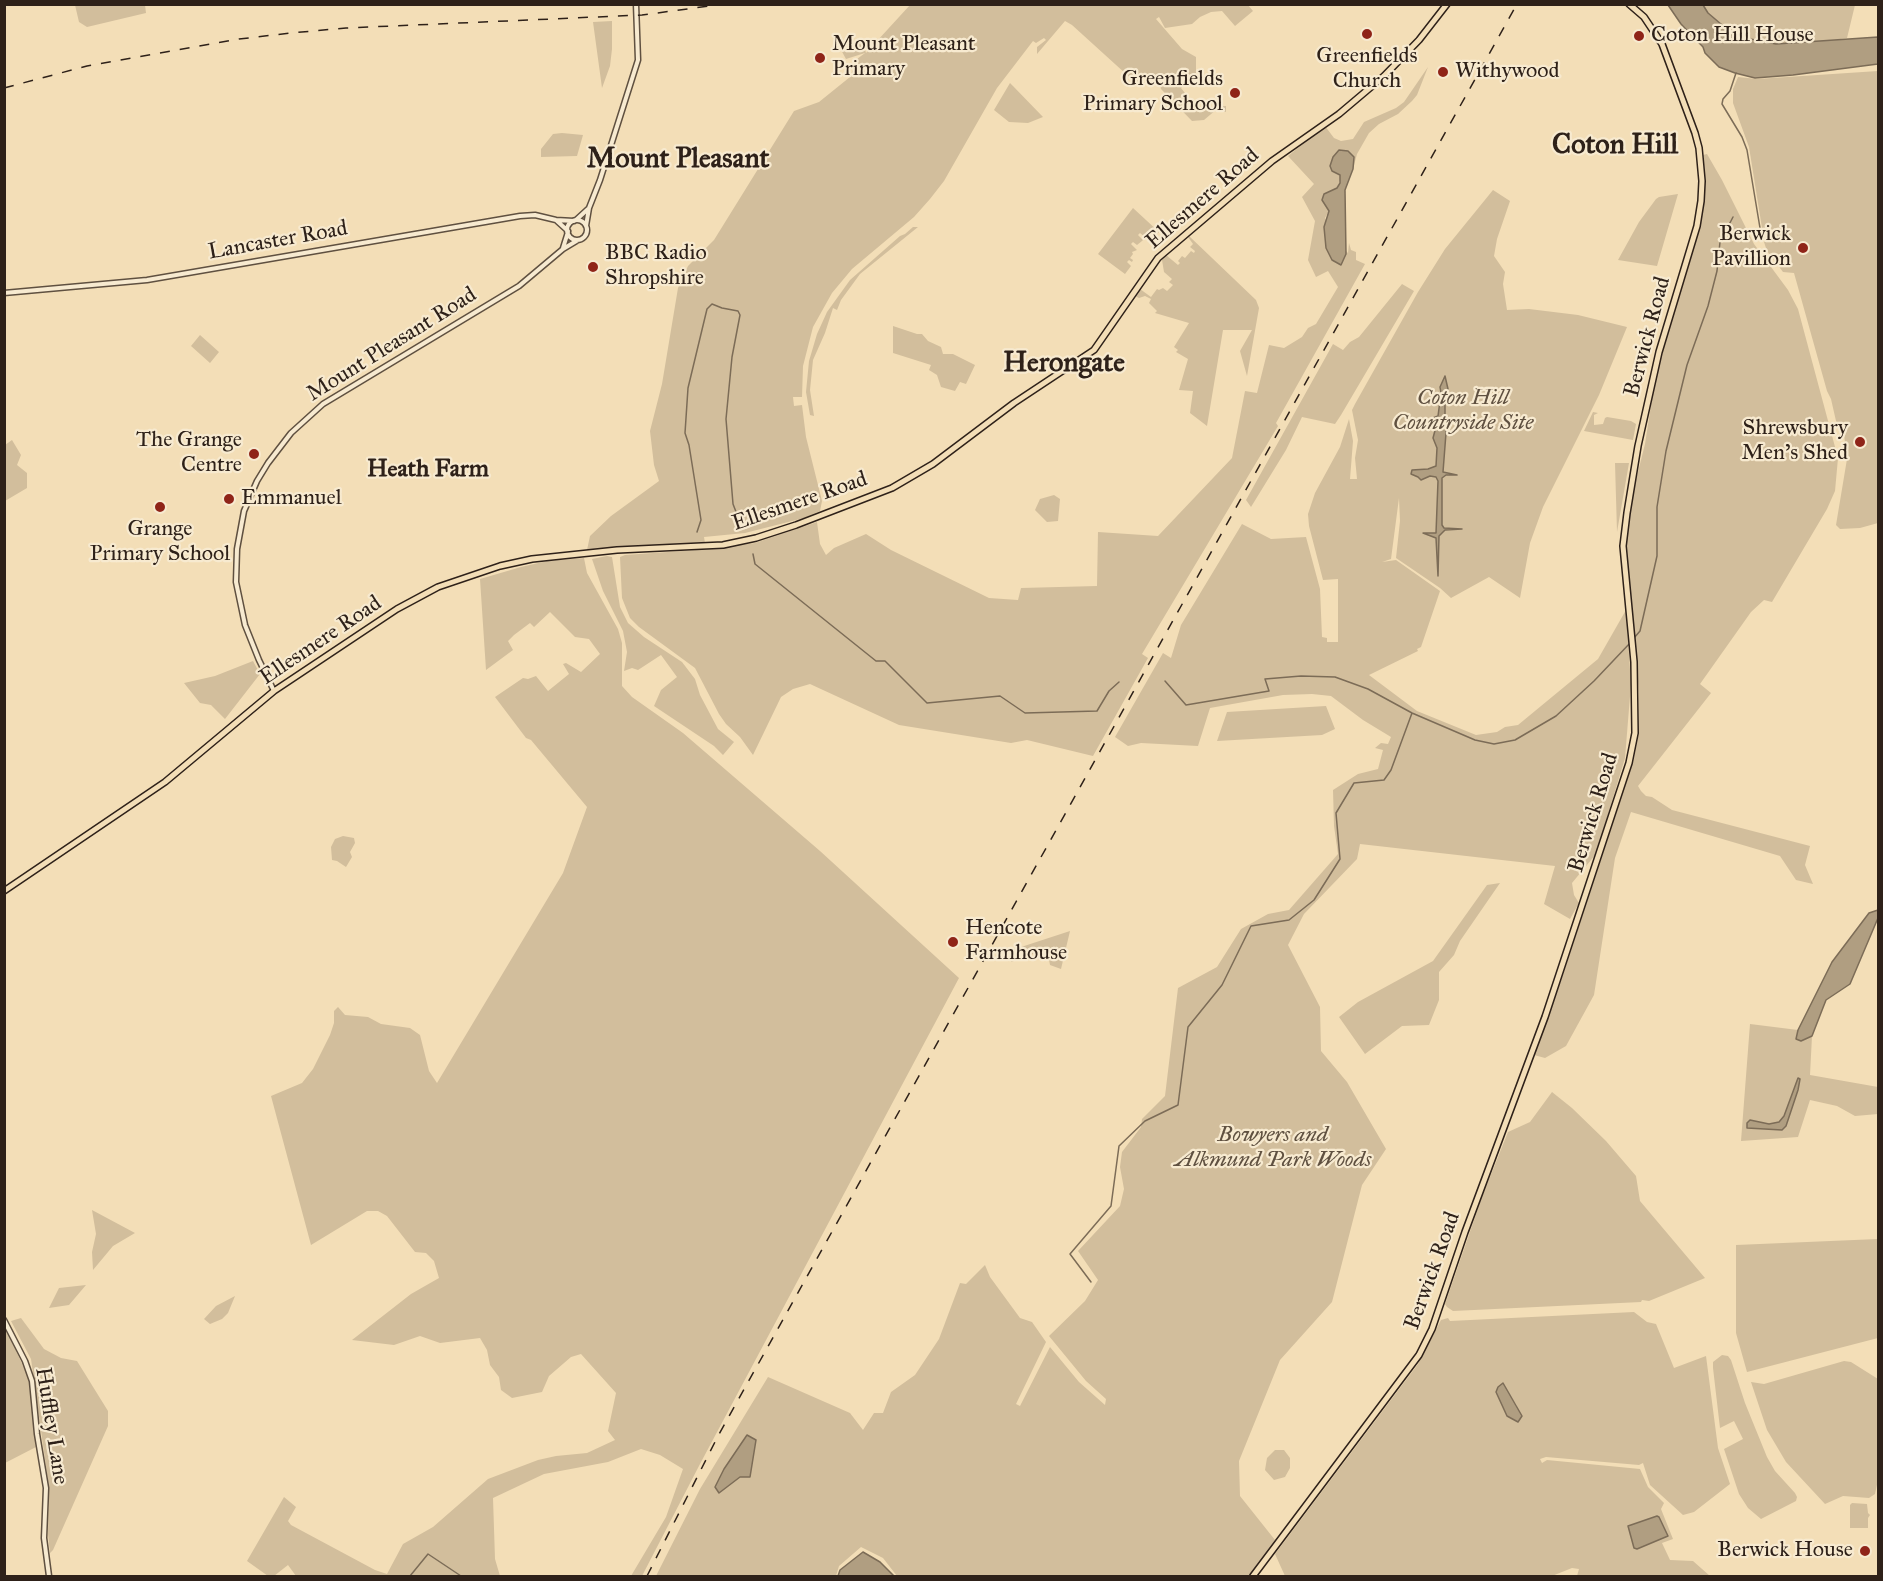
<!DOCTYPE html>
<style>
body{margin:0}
#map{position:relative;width:1883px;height:1581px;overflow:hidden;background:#f3deb7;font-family:"IM FELL Great Primer",serif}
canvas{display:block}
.frame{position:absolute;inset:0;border:6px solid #2e2119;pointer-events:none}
</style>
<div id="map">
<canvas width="1883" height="1581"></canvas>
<div class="frame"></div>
</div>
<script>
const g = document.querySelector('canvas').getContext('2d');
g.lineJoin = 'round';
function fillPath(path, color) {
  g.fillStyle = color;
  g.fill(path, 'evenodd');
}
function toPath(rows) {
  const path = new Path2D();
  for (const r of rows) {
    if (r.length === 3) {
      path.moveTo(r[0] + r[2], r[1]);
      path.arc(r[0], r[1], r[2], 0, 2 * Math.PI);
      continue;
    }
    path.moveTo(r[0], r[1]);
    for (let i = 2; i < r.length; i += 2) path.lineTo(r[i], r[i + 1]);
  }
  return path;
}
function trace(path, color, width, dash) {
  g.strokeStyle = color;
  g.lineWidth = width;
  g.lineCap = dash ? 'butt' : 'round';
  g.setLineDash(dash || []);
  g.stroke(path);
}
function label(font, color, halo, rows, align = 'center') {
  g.font = font + ' "IM FELL Great Primer",serif';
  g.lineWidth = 4.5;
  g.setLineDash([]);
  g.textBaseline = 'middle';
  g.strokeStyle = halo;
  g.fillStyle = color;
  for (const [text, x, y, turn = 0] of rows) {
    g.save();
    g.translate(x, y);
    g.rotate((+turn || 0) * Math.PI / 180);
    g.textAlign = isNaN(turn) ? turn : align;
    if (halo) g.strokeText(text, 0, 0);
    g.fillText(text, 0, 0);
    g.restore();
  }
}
const green = toPath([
 [75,5,145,5,146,13,87,27,79,22],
 [910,5,1248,5,1253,11,1235,26,1222,11,1211,12,1200,17,1192,24,1165,28,1159,17,1156,19,1182,49,1196,57,1196,74,1181,88,1197,108,1226,106,1226,112,1217,109,1204,120,1192,121,1161,89,1160,85,1150,75,1137,84,1072,25,1065,21,1037,54,1037,47,1046,40,1044,38,1036,43,1033,41,997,88,944,181,930,199,914,217,852,269,832,293,813,327,803,366,802,397,793,397,794,406,802,405,806,437,822,501,820,511,804,518,745,533,704,537,705,543,587,550,590,536,611,516,659,481,654,465,650,431,662,384,678,288,688,266,714,240,794,111,819,102,850,77,857,59,865,53,846,59,840,48,841,47,862,40,866,53],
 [1703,5,1855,5,1847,38,1815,43,1776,44,1735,36,1708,13],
 [612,21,612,49,610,66,602,88,593,22],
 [1428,67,1417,95,1412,101,1398,114,1379,124,1369,133,1357,154,1353,169,1354,157,1348,151,1343,150,1333,157,1330,166,1332,171,1340,175,1341,178,1337,188,1324,194,1322,200,1329,211,1325,218,1344,257,1346,251,1348,253,1349,243,1351,250,1356,252,1356,260,1365,264,1276,423,1278,426,1142,654,1148,658,1093,756,1027,740,1011,743,899,725,810,684,793,689,781,697,753,755,740,737,726,724,719,714,695,668,639,627,630,618,622,598,620,557,625,555,710,549,755,543,817,522,820,544,826,555,834,548,866,534,891,550,989,598,1018,600,1021,588,1097,586,1098,532,1158,536,1232,458,1245,391,1257,393,1269,345,1284,348,1302,337,1308,328,1316,324,1338,287,1328,271,1316,277,1308,260,1315,221,1302,197,1314,184,1288,156,1325,126,1334,138,1341,141,1353,139,1364,122,1396,108,1404,102],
 [1878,71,1878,523,1860,528,1840,529,1836,525,1847,459,1844,434,1836,421,1831,399,1827,391,1794,273,1783,272,1767,251,1764,242,1770,236,1762,228,1749,147,1733,103,1733,89,1738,77,1757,79],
 [1010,83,1013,86,1043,117,1028,123,1009,122,994,110],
 [562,133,583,135,577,156,541,157,541,149,553,134],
 [1707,154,1722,180,1754,244,1788,290,1798,309,1838,458,1835,491,1827,509,1772,602,1764,600,1751,612,1700,684,1711,693,1704,702,1638,786,1641,791,1646,796,1652,797,1672,810,1810,846,1805,865,1813,884,1796,880,1780,856,1631,812,1615,858,1594,995,1566,1046,1545,1058,1534,1055,1563,975,1634,759,1639,733,1639,692,1625,550,1628,512,1645,444,1658,360,1701,220,1705,185,1703,155],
 [1493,190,1510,201,1497,239,1494,256,1505,272,1503,284,1507,310,1529,309,1578,315,1627,327,1599,395,1543,507,1530,543,1520,598,1489,577,1451,598,1440,588,1396,558,1400,521,1399,498,1391,559,1382,562,1396,560,1440,591,1421,647,1417,649,1418,651,1369,675,1417,711,1476,735,1497,732,1505,727,1518,725,1598,659,1626,610,1631,684,1625,758,1596,854,1572,883,1574,895,1579,903,1570,919,1544,904,1555,866,1360,844,1357,859,1304,914,1288,945,1320,1007,1321,1051,1347,1082,1386,1149,1362,1185,1332,1302,1280,1360,1239,1461,1240,1496,1275,1540,1250,1576,897,1576,883,1558,861,1547,839,1566,836,1576,656,1576,700,1489,768,1377,850,1413,863,1430,874,1413,883,1413,891,1392,915,1375,939,1339,960,1283,966,1284,985,1265,990,1277,1020,1318,1032,1322,1046,1342,1016,1404,1020,1406,1050,1347,1079,1382,1105,1405,1106,1399,1086,1381,1049,1336,1085,1301,1098,1280,1078,1251,1120,1206,1124,1189,1120,1167,1122,1152,1141,1127,1142,1119,1165,1096,1178,988,1217,967,1241,929,1268,914,1289,910,1338,854,1334,826,1333,790,1358,774,1378,769,1383,750,1375,748,1381,743,1388,744,1391,737,1363,720,1331,696,1312,694,1283,695,1210,708,1198,746,1141,743,1128,746,1115,737,1163,653,1171,658,1181,625,1242,524,1271,539,1306,537,1320,589,1322,637,1327,638,1327,642,1338,642,1338,579,1323,580,1309,526,1308,514,1315,493,1340,447,1349,419,1353,441,1350,479,1357,479,1355,458,1358,440,1352,410,1355,404,1418,292,1445,249],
 [1678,194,1657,266,1618,260,1639,222,1656,199,1659,197],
 [1133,208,1159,232,1157,234,1155,233,1149,238,1151,242,1140,233,1138,235,1143,240,1142,241,1137,245,1133,242,1131,244,1137,250,1132,252,1133,254,1130,258,1133,260,1132,262,1129,260,1127,262,1131,266,1125,274,1098,254],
 [913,227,918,227,860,274,841,300,837,310,833,308,825,333,813,360,810,390,814,416,810,415,806,392,809,361,817,334,827,312,850,280,900,236,905,234],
 [1189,236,1256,300,1259,308,1247,376,1240,351,1252,330,1223,330,1207,426,1190,413,1193,391,1179,390,1188,359,1176,352,1178,350,1174,347,1189,323,1155,313,1157,311,1149,303,1151,299,1145,296,1139,298,1135,296,1140,289,1151,297,1157,289,1159,290,1163,288,1167,291,1173,285,1169,282,1172,279,1164,272,1162,260,1166,255,1178,265,1180,263,1178,261,1182,256,1185,258,1191,251,1194,253,1195,251,1190,247,1193,244,1188,237],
 [1402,284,1414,291,1341,415,1335,424,1302,417,1286,450,1251,507,1246,500,1333,344,1343,350,1350,342,1359,337],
 [893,326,917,334,922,334,928,341,941,347,943,354,953,354,975,365,966,384,960,382,955,391,941,387,937,375,929,370,931,365,893,353],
 [200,335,219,352,210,363,191,346],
 [1593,412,1598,413,1594,415,1594,425,1603,424,1605,418,1607,417,1631,421,1636,424,1633,440,1584,431],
 [12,440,21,455,17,465,27,473,27,488,5,501,5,445],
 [1615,463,1629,463,1617,532],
 [1054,495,1060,499,1058,521,1047,522,1035,510,1040,499],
 [607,556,612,557,620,607,628,623,644,637,682,662,695,679,700,695,718,729,734,742,723,755,714,746,654,706,661,690,677,677,661,655,638,670,632,668,624,671,627,652,623,631,603,591,592,559],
 [584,558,587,573,618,629,622,643,622,686,632,697,683,733,820,851,959,978,700,1464,642,1576,631,1576,666,1517,683,1469,660,1455,641,1449,608,1462,544,1474,493,1498,495,1559,500,1576,296,1576,288,1565,274,1576,268,1576,247,1561,284,1497,296,1507,288,1521,291,1525,375,1570,387,1574,403,1544,433,1527,488,1479,538,1460,556,1456,587,1453,615,1440,608,1431,616,1393,581,1354,571,1357,549,1376,542,1392,512,1398,501,1390,499,1377,490,1365,487,1350,480,1338,440,1343,420,1336,394,1345,352,1340,411,1294,439,1278,434,1261,426,1253,415,1252,387,1216,378,1211,367,1211,311,1245,271,1096,302,1083,313,1069,330,1035,334,1023,334,1011,338,1007,345,1015,368,1017,381,1024,410,1028,420,1035,429,1071,437,1083,563,873,587,807,531,740,526,738,495,697,523,678,528,679,536,676,548,691,569,674,563,664,566,663,581,672,600,654,589,639,575,637,550,612,534,627,530,623,514,635,508,641,513,650,486,670,480,579,521,567,547,561],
 [253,661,260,674,225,719,211,705,200,703,184,683,215,676],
 [1326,706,1335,729,1322,735,1217,741,1227,712],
 [343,836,354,838,355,843,350,852,352,857,346,867,337,861,332,860,331,847,335,839],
 [1500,883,1460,941,1454,955,1439,972,1439,1000,1429,1025,1402,1026,1365,1054,1339,1017,1358,1002,1433,961,1487,885],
 [1070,931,1061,969,1050,965,1047,949,1011,962,1015,949],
 [1750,1024,1798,1030,1796,1038,1801,1041,1812,1036,1810,1075,1878,1087,1878,1114,1855,1116,1837,1106,1810,1100,1798,1137,1741,1141],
 [1552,1092,1572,1108,1606,1141,1636,1176,1640,1201,1705,1278,1649,1301,1642,1300,1641,1302,1453,1311,1447,1307,1445,1304,1482,1197,1508,1132,1530,1122],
 [92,1210,135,1233,113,1246,93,1270,92,1252,96,1234],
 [1878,1239,1878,1338,1747,1372,1736,1333,1736,1245],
 [86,1285,69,1305,49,1308,59,1288],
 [235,1296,228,1313,222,1319,210,1324,204,1319,216,1306],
 [1634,1312,1647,1322,1656,1324,1674,1368,1706,1356,1718,1448,1730,1484,1694,1512,1683,1515,1650,1485,1643,1463,1639,1465,1546,1457,1540,1459,1542,1463,1547,1460,1640,1469,1648,1487,1664,1503,1661,1509,1673,1539,1662,1543,1670,1560,1693,1561,1710,1576,1577,1576,1579,1569,1572,1568,1552,1576,1285,1576,1275,1554,1418,1364,1441,1320,1448,1318,1450,1321],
 [1503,1384,1517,1406,1518,1422,1507,1416,1496,1392],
 [1659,1517,1668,1536,1634,1548,1628,1526],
 [21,1318,44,1349,61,1358,77,1361,108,1411,108,1426,53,1550,50,1553,48,1534,49,1488,31,1359,11,1321],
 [5,1327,30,1381,36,1447,5,1463],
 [1722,1355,1728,1356,1731,1360,1745,1403,1767,1457,1775,1471,1795,1493,1797,1497,1796,1501,1761,1519,1748,1508,1739,1494,1724,1449,1743,1439,1734,1421,1720,1428,1713,1368,1713,1362],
 [1844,1361,1851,1362,1878,1379,1878,1480,1875,1494,1869,1498,1843,1496,1825,1504,1786,1462,1767,1430,1751,1382,1764,1384],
 [1275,1450,1284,1450,1290,1458,1290,1468,1285,1477,1274,1480,1265,1470,1267,1458],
 [1852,1503,1867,1504,1868,1513,1870,1515,1868,1518,1868,1528,1850,1528,1850,1505]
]);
const water = toPath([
 [1668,5,1703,5,1708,13,1735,36,1776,44,1878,37,1878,64,1793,75,1755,78,1735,73,1719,67,1705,53,1703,47,1681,24,1668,5],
 [1339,150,1348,151,1354,157,1353,169,1345,190,1346,254,1341,265,1332,260,1326,248,1324,227,1329,211,1322,200,1324,194,1337,188,1340,183,1340,175,1332,171,1330,166,1333,157,1339,150],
 [1445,376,1448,389,1445,396,1445,416,1447,420,1443,472,1457,475,1446,475,1442,478,1442,525,1444,528,1462,529,1445,530,1439,536,1438,576,1436,538,1423,533,1436,533,1438,481,1436,477,1430,476,1421,480,1418,477,1411,474,1412,470,1428,469,1436,466,1437,448,1433,438,1437,423,1433,418,1438,416,1441,393,1440,387,1445,376],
 [1878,910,1878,918,1850,984,1826,1000,1812,1036,1801,1041,1796,1039,1798,1030,1832,962,1869,913,1878,910],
 [1798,1078,1800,1079,1798,1090,1786,1126,1782,1130,1747,1128,1747,1123,1750,1120,1769,1124,1779,1122,1784,1116,1798,1078],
 [1503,1383,1522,1416,1518,1422,1507,1416,1496,1392,1498,1387,1503,1383],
 [747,1435,756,1440,750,1477,740,1477,719,1493,715,1487,724,1469,747,1435],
 [1657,1516,1659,1517,1668,1536,1637,1549,1634,1548,1628,1526,1657,1516],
 [863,1552,880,1562,894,1576,838,1576,840,1570,863,1552]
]);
const stream = toPath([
 [1736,73,1730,91,1723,99,1722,104,1742,137,1747,150,1760,228],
 [697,532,701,520,689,445,685,433,688,388,707,309,712,304,722,308,738,311,740,315,732,357,726,419,733,504,738,517],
 [753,554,755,564,876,661,885,661,927,703,1000,696,1025,713,1097,711,1109,691,1119,682],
 [1634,638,1640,631,1657,556,1657,507,1666,451,1687,365,1708,306,1717,271,1720,242,1733,217],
 [1165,681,1186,705,1269,691,1265,679,1301,676,1335,677,1368,689,1412,713,1475,740,1494,744,1515,740,1556,716,1594,681,1631,642],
 [1091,1282,1070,1254,1111,1206,1119,1146,1145,1121,1178,1105,1188,1027,1222,985,1251,926,1289,920,1314,900,1340,859,1336,813,1354,783,1384,780,1391,770,1412,713],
 [410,1576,428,1554,461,1576]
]);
const minor = toPath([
 [576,220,588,209],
 [577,230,10],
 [557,221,568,231],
 [586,226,589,208,600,180,638,60,636,4],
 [563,248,568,232],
 [4,293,147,280,520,216,535,215,556,220,574,221],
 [274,691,259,660,245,625,236,582,237,549,244,511,257,481,268,463,291,433,323,404,519,286,563,249,578,240],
 [4,1320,25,1361,32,1381,37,1434,46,1488,44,1538,49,1576]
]);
const major = toPath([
 [4,891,165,782,274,691,397,609,438,587,500,566,532,559,617,550,723,545,756,538,796,525,892,488,933,464,1014,403,1094,350,1158,258,1272,161,1339,114,1384,76,1419,40,1447,4],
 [1253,1576,1419,1355,1432,1329,1465,1232,1545,1017,1629,763,1635,733,1634,662,1623,546,1627,513,1638,446,1659,352,1697,226,1701,201,1702,181,1699,148,1695,133,1662,44,1644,17,1629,4]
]);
const rail = toPath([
 [4,88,87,66,239,39,291,33,346,28,642,15,724,4],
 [647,1576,718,1436,1517,4]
]);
const markers = [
 [1367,34,6,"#8f2418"],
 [1639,36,6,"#8f2418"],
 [820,58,6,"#8f2418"],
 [1443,72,6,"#8f2418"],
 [1235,93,6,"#8f2418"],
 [1803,248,6,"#8f2418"],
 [593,267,6,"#8f2418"],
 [1860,442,6,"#8f2418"],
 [254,454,6,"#8f2418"],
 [229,499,6,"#8f2418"],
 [160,507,6,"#8f2418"],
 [953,942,6,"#8f2418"],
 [1865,1551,6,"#8f2418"]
];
const poiNames = [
 ["Coton Hill House",1651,36],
 ["Mount Pleasant",832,45],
 ["Primary",832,70],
 ["Greenfields",1367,57,"center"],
 ["Church",1367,82,"center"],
 ["Withywood",1455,72],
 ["Greenfields",1223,80,"right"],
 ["Primary School",1223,105,"right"],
 ["Berwick",1791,235,"right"],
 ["Pavillion",1791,260,"right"],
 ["BBC Radio",605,254],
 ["Shropshire",605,279],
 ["Shrewsbury",1848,429,"right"],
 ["Men's Shed",1848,454,"right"],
 ["The Grange",242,441,"right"],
 ["Centre",242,466,"right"],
 ["Emmanuel",241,499],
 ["Grange",160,530,"center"],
 ["Primary School",160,555,"center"],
 ["Hencote",965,929],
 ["Farmhouse",965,954],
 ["Berwick House",1853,1551,"right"]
];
const streetNames = [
 ["Ellesmere Road",1203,199,-41],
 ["Lancaster Road",278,241,-10],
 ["Berwick Road",1648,337,-75],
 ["Mount Pleasant Road",392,345,-32],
 ["Ellesmere Road",800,502,-19],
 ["Ellesmere Road",321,641,-34],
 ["Berwick Road",1594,813,-73],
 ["Berwick Road",1433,1271,-70],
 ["Huffley Lane",51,1426,81]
];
const parkNames = [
 ["Coton Hill",1463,399],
 ["Countryside Site",1463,424],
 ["Bowyers and",1273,1136],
 ["Alkmund Park Woods",1273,1161]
];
const neighbourhoodNames = [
 ["Heath Farm",428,470]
];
const districtNames = [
 ["Coton Hill",1615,146],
 ["Mount Pleasant",678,160],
 ["Herongate",1064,364]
];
fillPath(green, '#d2be9c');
fillPath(water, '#b09e81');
trace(water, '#7c6c57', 1.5);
trace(stream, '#7c6c57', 1.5);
trace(minor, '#5f5040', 7);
trace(major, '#2e2119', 8);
trace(minor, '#f7ead0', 4);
trace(major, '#f3deb7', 5);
trace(rail, '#2e2119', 1.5, [10, 10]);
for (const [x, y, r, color] of markers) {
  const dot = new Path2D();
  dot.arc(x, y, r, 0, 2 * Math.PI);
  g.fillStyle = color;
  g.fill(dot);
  trace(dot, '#f7ead0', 2);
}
label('22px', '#2e2119', '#f7ead0', poiNames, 'left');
label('22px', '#2e2119', '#f7ead0', streetNames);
label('italic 22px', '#5f5040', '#f7ead0', parkNames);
label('bold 24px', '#2e2119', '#f7ead0', neighbourhoodNames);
label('bold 28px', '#2e2119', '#f7ead0', districtNames);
</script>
